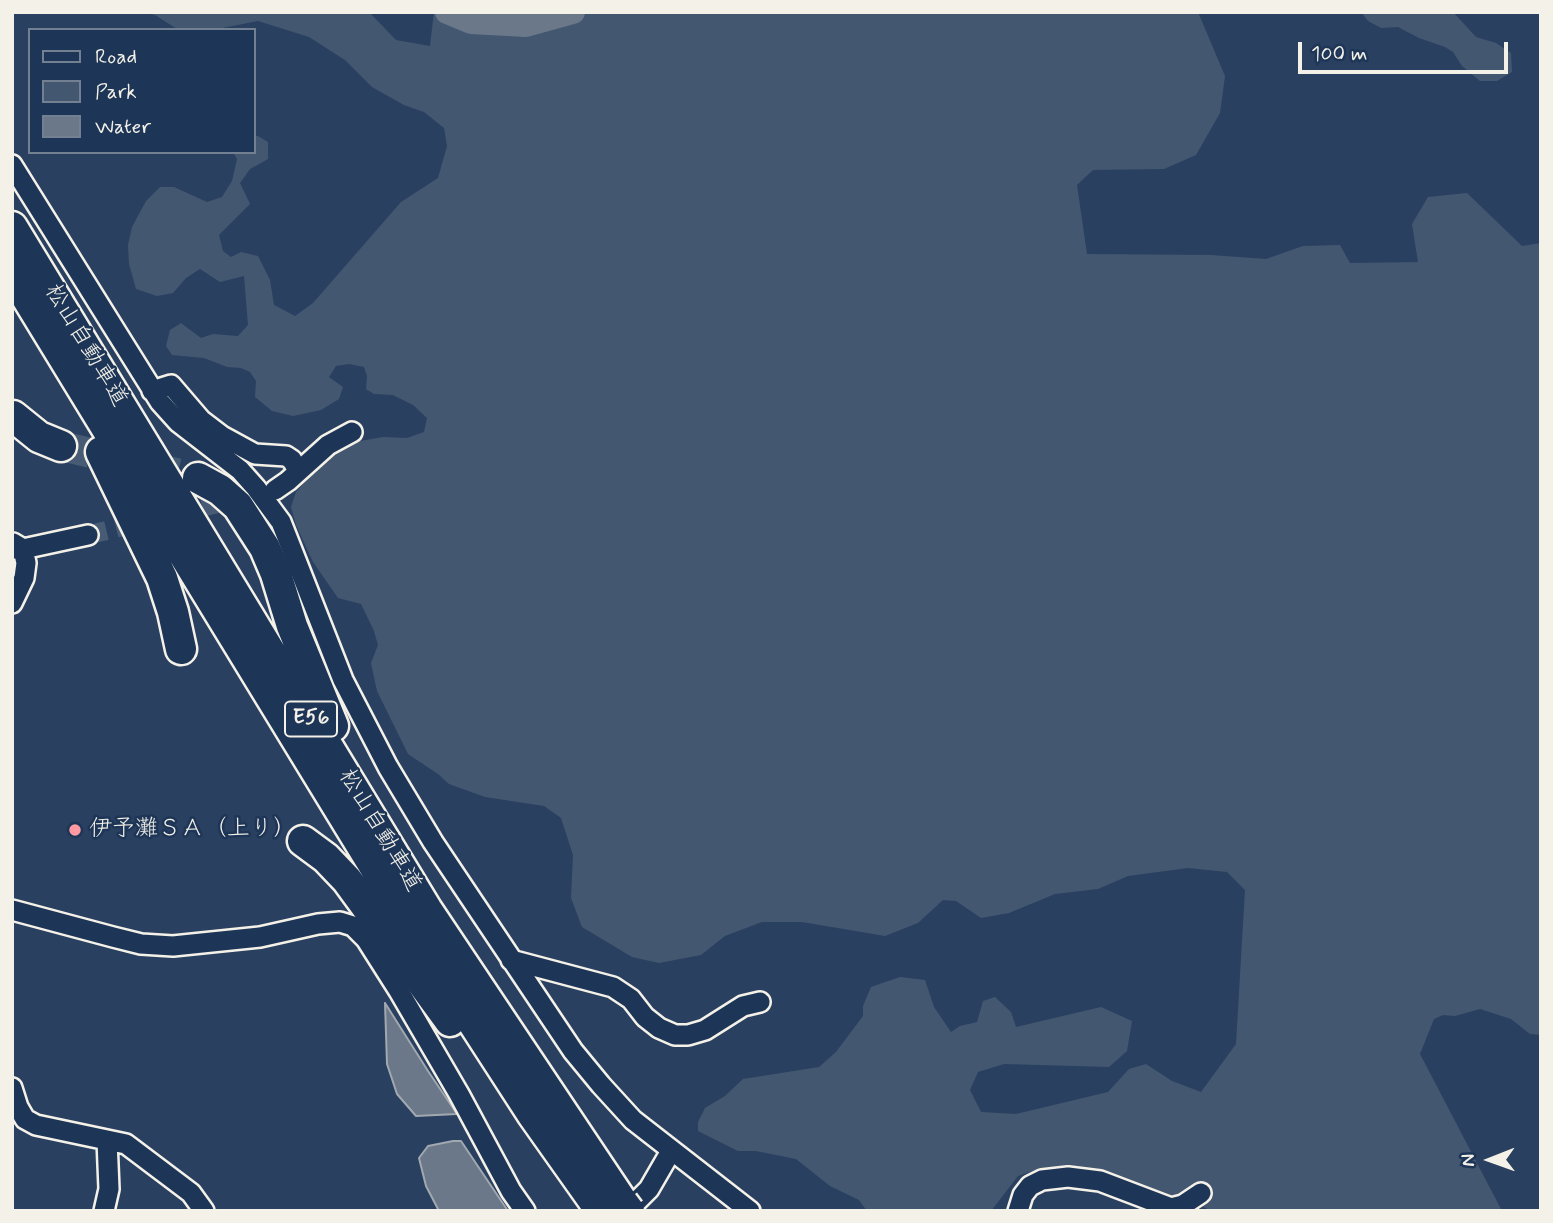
<!DOCTYPE html>
<meta charset="utf-8">
<style>
body{margin:0}
#map{position:relative;width:1553px;height:1223px;overflow:hidden;background:#2a4060;font-family:Mynerve,sans-serif}
canvas{display:block}
.frame{position:absolute;inset:0;border:14px solid #f4f1e8;pointer-events:none}
.legend{position:absolute;left:28px;top:28px;width:228px;height:126px;box-sizing:border-box;background:#1d3557;border:2px solid #738091;margin:0;padding:9px 12px;list-style:none;font-size:21px;color:#f4f1e8}
.legend li{display:flex;align-items:center;gap:14px;height:35px}
.legend b{width:35px;border:2px solid #738091}
.north{position:absolute;left:1455px;top:1125px;width:70px;height:70px;-webkit-text-stroke:5px #1d3557;paint-order:stroke;rotate:269deg;font-size:19px;font-weight:700;line-height:28px;text-align:center;color:#f4f1e8}
.north::after{content:'';display:block;margin:auto;width:24px;height:32px;background:#f4f1e8;clip-path:polygon(50% 0,100% 100%,50% 72%,0 100%)}
.scale{position:absolute;left:1298px;top:42px;width:210px;height:32px;box-sizing:border-box;border:4px solid #f4f1e8;border-top:0;padding-left:9px;font-size:21px;line-height:24px;white-space:nowrap;color:#f4f1e8;-webkit-text-stroke:5px #1d3557;paint-order:stroke}
</style>
<div id="map">
<canvas width="1553" height="1223"></canvas>
<div class="frame"></div>
<ul class="legend">
<li><b style="height:9px;background:#1d3557"></b>Road</li>
<li><b style="height:19px;background:#445771"></b>Park</li>
<li><b style="height:19px;background:#6a788a"></b>Water</li>
</ul>
<div class="north">N</div>
<div class="scale">100 m</div>
</div>
<script>
const g = document.querySelector('canvas').getContext('2d');
g.lineJoin = 'round';
function fillPath(path, color) {
  g.fillStyle = color;
  g.fill(path, 'evenodd');
}
function toPath(rows) {
  const path = new Path2D();
  for (const r of rows) {
    path.moveTo(r[0], r[1]);
    for (let i = 2; i < r.length; i += 2) path.lineTo(r[i], r[i + 1]);
  }
  return path;
}
function trace(path, color, width, dash) {
  g.strokeStyle = color;
  g.lineWidth = width;
  g.lineCap = dash ? 'butt' : 'round';
  g.setLineDash(dash || []);
  g.stroke(path);
}
function label(font, color, halo, rows, align = 'center') {
  g.font = font + ' Mynerve,"Klee One",sans-serif';
  g.lineWidth = 5;
  g.setLineDash([]);
  g.textBaseline = 'middle';
  g.strokeStyle = halo;
  g.fillStyle = color;
  for (const [text, x, y, turn = 0] of rows) {
    g.save();
    g.translate(x, y);
    g.rotate((+turn || 0) * Math.PI / 180);
    g.textAlign = isNaN(turn) ? turn : align;
    if (halo) g.strokeText(text, 0, 0);
    g.fillText(text, 0, 0);
    g.restore();
  }
}
const green = toPath([
 [142,12,369,12,396,40,430,46,434,12,1198,12,1225,76,1220,113,1196,155,1164,169,1093,170,1077,185,1087,254,1211,255,1266,259,1303,246,1340,245,1350,263,1418,262,1412,224,1428,197,1467,193,1522,246,1541,243,1541,1035,1530,1034,1511,1019,1480,1009,1455,1016,1443,1015,1434,1019,1420,1054,1502,1211,1211,1211,1184,1196,1161,1196,1094,1169,1068,1167,1036,1170,1018,1176,991,1211,867,1211,859,1200,830,1186,796,1159,756,1151,738,1151,698,1131,698,1122,705,1108,725,1096,743,1079,819,1067,836,1052,863,1016,863,1006,871,987,900,977,925,980,934,1007,951,1032,960,1026,977,1022,983,1001,995,997,1011,1012,1016,1027,1101,1007,1132,1021,1127,1051,1109,1067,1004,1064,978,1072,970,1090,981,1112,1016,1114,1108,1092,1129,1069,1146,1064,1172,1081,1201,1092,1236,1044,1245,890,1227,872,1188,868,1128,876,1098,889,1055,894,1009,913,981,918,956,901,943,900,918,923,885,936,802,922,762,922,725,936,701,955,659,963,632,957,582,927,571,898,573,855,561,818,544,806,485,797,449,784,438,774,408,754,377,691,371,663,378,645,374,631,361,604,338,598,313,562,296,525,291,507,296,492,323,462,349,443,383,437,407,438,424,432,427,418,413,405,393,395,374,394,366,389,367,376,364,367,349,364,336,366,329,377,343,387,339,399,321,410,293,416,272,411,255,397,256,381,250,372,241,368,227,367,204,358,172,355,166,346,170,330,181,323,201,338,213,334,238,336,248,325,244,276,220,282,200,269,186,278,173,293,157,296,136,289,129,264,128,245,132,227,146,201,160,187,174,187,207,202,222,197,232,181,237,159,233,152,254,152,254,136,258,136,268,142,268,159,250,169,240,183,250,204,219,235,223,251,231,257,241,252,258,256,270,280,274,305,295,316,313,303,401,202,438,178,447,146,444,128,424,112,404,105,372,87,345,60,309,37,258,21,212,30,177,29,155,15],
 [1361,12,1453,12,1476,37,1496,43,1511,53,1512,72,1497,81,1480,81,1462,66,1453,52,1445,47,1419,38,1398,27,1381,28,1368,21]
]);
const water = toPath([
 [385,1003,428,1071,457,1114,416,1116,397,1094,387,1064,385,1003],
 [453,1141,461,1141,508,1211,439,1211,426,1186,419,1158,428,1146,453,1141]
]);
const river = toPath([
 [447,12,471,22,526,25,573,12]
]);
const minorTunnel = toPath([
 [174,514,237,499],
 [88,535,145,521]
]);
const highwayTunnel = toPath([
 [61,446,198,478]
]);
const minor = toPath([
 [12,165,160,402,178,422,240,470,256,488,281,522,343,680,388,767,433,842,573,1051,601,1085,633,1120,750,1211],
 [152,391,171,385,201,420,222,436,255,454,286,456,292,460,298,471],
 [275,490,288,481,328,445,352,432],
 [12,549,23,549,88,535],
 [12,603,24,578,26,563,23,549,13,543],
 [12,910,113,937,141,944,173,946,260,937,318,924,340,922,353,926,366,939,399,991,459,1094,511,1191,525,1211],
 [511,960,613,987,631,999,645,1017,659,1028,675,1035,688,1035,705,1030,743,1006,760,1002],
 [12,1088,18,1107,25,1119,36,1125,126,1144,191,1193,204,1211],
 [104,1211,109,1189,107,1140],
 [627,1211,649,1189,671,1151],
 [1018,1211,1023,1195,1030,1186,1042,1180,1068,1177,1100,1181,1171,1208,1183,1205,1201,1193]
]);
const highway = toPath([
 [12,227,427,910,623,1203],
 [12,273,412,928,533,1115,601,1211],
 [13,416,39,437,61,446],
 [101,452,162,578,173,612,181,649],
 [198,478,220,490,238,506,265,548,276,574,292,626,333,726],
 [303,841,326,858,347,880,450,1021]
]);
const highwayBridge = toPath([
 [623,1203,629,1211]
]);
const markers = [
 [75,830,7,"#ff9aa2"]
];
const shields = [
 [311,719,52]
];
const shieldNames = [
 ["E56",311,719]
];
const streetNames = [
 ["松山自動車道",85,346,59],
 ["松山自動車道",379,831,59]
];
const poiNames = [
 ["伊予灘ＳＡ（上り）",89,830]
];
fillPath(green, '#445771');
fillPath(water, '#6a788a');
trace(water, '#a1a8b0', 2);
trace(river, '#6a788a', 24);
trace(minorTunnel, '#485b74', 19, [19, 10]);
trace(highwayTunnel, '#485b74', 30, [30, 15]);
trace(minor, '#f4f1e8', 24);
trace(highway, '#f4f1e8', 35);
trace(minor, '#1d3557', 19);
trace(highway, '#1d3557', 30);
trace(highwayBridge, '#f4f1e8', 35, []);
trace(highwayBridge, '#1d3557', 30);
for (const [x, y, r, color] of markers) {
  const dot = new Path2D();
  dot.arc(x, y, r, 0, 2 * Math.PI);
  g.fillStyle = color;
  g.fill(dot);
  trace(dot, '#1d3557', 2.5);
}
for (const [x, y, w] of shields) {
  const box = new Path2D();
  box.roundRect(x - w / 2, y - 17.5, w, 35, 5);
  g.fillStyle = '#1d3557';
  g.fill(box);
  trace(box, '#f4f1e8', 2);
}
label('bold 21px', '#f4f1e8', null, shieldNames);
label('23px', '#f4f1e8', '#1d3557', streetNames);
label('23px', '#f4f1e8', '#1d3557', poiNames, 'left');
</script>
